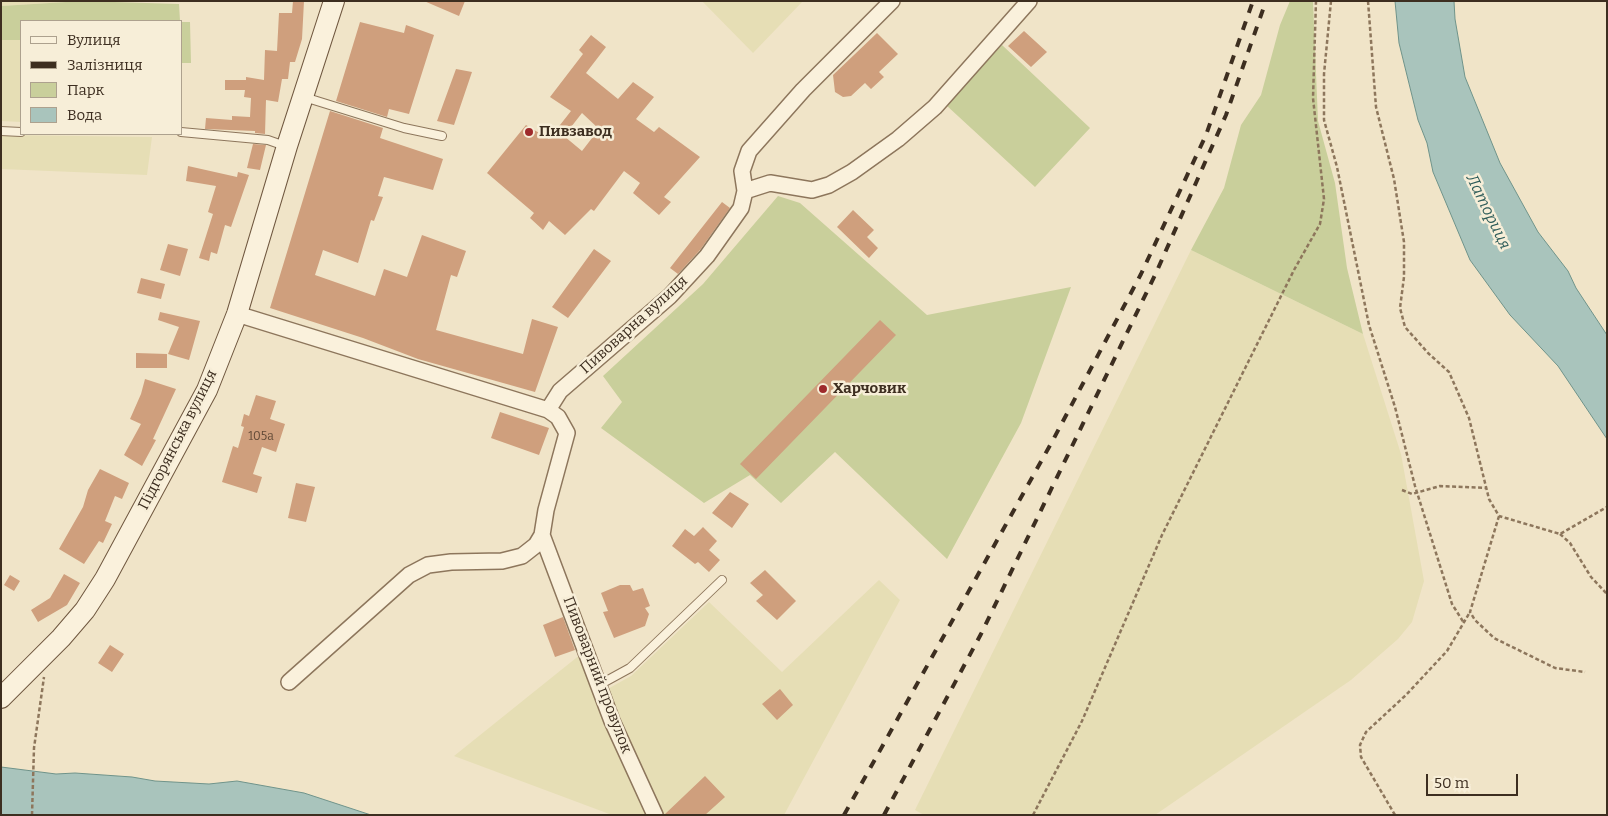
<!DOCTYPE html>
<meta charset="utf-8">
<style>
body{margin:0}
#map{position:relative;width:1608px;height:816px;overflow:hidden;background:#f0e4c8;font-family:Bitter,serif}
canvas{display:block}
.frame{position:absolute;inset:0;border:2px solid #3d2e20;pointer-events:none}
.legend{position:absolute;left:20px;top:20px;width:162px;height:115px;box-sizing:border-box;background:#f7eed8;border:1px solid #ada18e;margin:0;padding:6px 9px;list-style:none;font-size:15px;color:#3d2e20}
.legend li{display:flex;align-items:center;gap:10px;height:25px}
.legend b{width:25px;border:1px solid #ada18e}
.scale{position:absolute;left:1426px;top:774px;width:92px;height:22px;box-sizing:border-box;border:2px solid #3d2e20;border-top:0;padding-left:6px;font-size:15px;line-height:18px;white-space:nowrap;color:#3d2e20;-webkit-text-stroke:4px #f7eed8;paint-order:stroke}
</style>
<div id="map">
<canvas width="1608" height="816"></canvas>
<div class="frame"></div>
<ul class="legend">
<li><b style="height:6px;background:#faf1dc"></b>Вулиця</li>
<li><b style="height:6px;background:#3d2e20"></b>Залізниця</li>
<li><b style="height:14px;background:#c9cf9b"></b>Парк</li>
<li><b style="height:14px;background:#a9c4bc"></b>Вода</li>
</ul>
<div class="scale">50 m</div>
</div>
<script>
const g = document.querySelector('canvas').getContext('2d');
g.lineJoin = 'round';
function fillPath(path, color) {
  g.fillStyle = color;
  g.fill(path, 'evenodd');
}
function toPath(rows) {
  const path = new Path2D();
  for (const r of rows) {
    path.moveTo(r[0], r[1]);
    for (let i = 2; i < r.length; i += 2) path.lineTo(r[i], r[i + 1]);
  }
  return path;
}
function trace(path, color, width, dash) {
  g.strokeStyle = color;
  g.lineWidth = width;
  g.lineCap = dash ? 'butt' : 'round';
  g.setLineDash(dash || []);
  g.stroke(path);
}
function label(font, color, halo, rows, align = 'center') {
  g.font = font + ' Bitter,serif';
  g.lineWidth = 5;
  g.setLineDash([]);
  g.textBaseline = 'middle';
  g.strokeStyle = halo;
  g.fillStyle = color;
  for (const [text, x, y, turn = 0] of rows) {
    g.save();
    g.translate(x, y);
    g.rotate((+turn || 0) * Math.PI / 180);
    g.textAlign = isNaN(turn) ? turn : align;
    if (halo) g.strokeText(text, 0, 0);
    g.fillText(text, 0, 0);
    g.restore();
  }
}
const farmland = toPath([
 [1,1,82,1,1,6],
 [702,1,803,1,753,53],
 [1,40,21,40,21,122,1,121],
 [1,135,152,137,147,175,1,169],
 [1191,250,1363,334,1401,454,1424,581,1412,622,1398,639,1351,680,1155,815,924,815,915,810],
 [879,580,900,600,784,815,612,815,454,756,581,654,595,696,631,676,709,602,782,672]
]);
const green = toPath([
 [82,1,179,4,180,21,21,21,21,40,1,40,1,6],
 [1290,1,1313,1,1318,121,1335,183,1347,268,1363,334,1191,250,1224,188,1241,125,1261,95,1280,25],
 [181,22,190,22,191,63,181,63],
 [1002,45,1090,128,1035,187,946,105],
 [778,196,800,203,927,315,1071,287,1021,423,947,559,835,452,781,503,750,475,704,503,601,428,622,402,603,376,703,284]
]);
const water = toPath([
 [1395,1,1454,1,1455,19,1465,77,1500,163,1538,232,1568,271,1576,288,1607,335,1607,439,1558,366,1510,315,1470,260,1433,172,1427,143,1418,120,1399,43,1395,1],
 [1,767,56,774,75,773,132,777,155,781,209,784,237,781,304,793,371,815,1,815,1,767]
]);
const building = toPath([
 [293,1,304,1,302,39,295,62,290,62,288,79,282,79,278,102,266,100,265,134,255,133,255,131,205,129,206,118,232,120,232,116,250,117,251,98,244,97,245,90,225,90,225,80,246,80,246,77,264,80,265,50,277,51,279,13,292,13],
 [424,1,465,1,459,16],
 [360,22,404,33,406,25,434,35,409,114,389,109,387,117,336,101],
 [1024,31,1047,52,1031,67,1008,46],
 [877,33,898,54,879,72,884,77,871,89,865,83,851,96,843,97,835,92,833,75],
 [591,35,606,47,586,73,618,99,633,82,654,97,636,119,654,132,659,127,700,157,664,197,671,202,659,215,633,193,640,183,624,171,594,211,591,209,565,235,549,221,543,230,530,218,534,213,487,173,526,125,549,139,571,111,550,97,583,54,579,50],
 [582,113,599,129,582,151,564,136],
 [456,69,472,72,454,125,437,121],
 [330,111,383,128,380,138,443,159,433,190,384,177,378,196,383,197,374,221,371,220,358,263,323,250,315,275,375,296,384,269,407,277,422,235,466,251,457,277,451,275,436,330,523,354,532,319,558,327,535,392,418,359,363,338,270,308],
 [253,144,266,145,260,170,247,168],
 [188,166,237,177,238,172,249,175,231,227,225,225,217,254,211,252,209,261,199,258,213,214,208,212,216,186,186,181],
 [722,202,730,208,700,250,678,274,670,268],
 [853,210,874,230,867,237,878,248,869,258,837,227],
 [168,244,188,249,180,276,160,270],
 [594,249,611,261,568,318,552,307],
 [141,278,165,284,161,299,137,293],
 [160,312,200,321,189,360,168,354,179,327,158,320],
 [880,320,896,335,756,479,740,464],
 [136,353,167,354,167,368,136,368],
 [145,379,176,389,153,439,156,440,142,466,124,455,141,424,130,419,141,394],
 [256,395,276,401,270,419,285,424,276,452,262,447,253,474,262,477,257,493,222,482,233,446,238,448,244,427,241,426,244,414,249,416],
 [500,412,549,428,539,455,491,438],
 [100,469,129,483,122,499,115,496,105,521,112,524,103,543,99,541,84,564,59,549,83,507,88,490],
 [296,483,315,487,306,522,288,518],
 [730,492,749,504,732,528,712,513],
 [703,527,717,541,709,550,720,560,709,572,698,562,695,564,672,546,685,529,694,536],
 [765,570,796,601,777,620,756,601,763,595,750,583],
 [64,574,80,583,67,605,38,622,31,610,50,598],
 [10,575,20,581,14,591,4,585],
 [620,585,630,585,633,591,643,588,650,606,645,608,649,614,645,626,614,638,603,612,608,611,601,593],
 [563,617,575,650,555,657,543,625],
 [110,645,124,654,112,672,98,663],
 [780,689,793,705,777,720,762,704],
 [705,776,725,797,705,815,664,815]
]);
const path = toPath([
 [1331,1,1324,74,1324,120,1337,167,1369,325,1395,407,1415,486,1452,604,1464,623],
 [1368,1,1376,107,1394,179,1404,242,1404,277,1400,308,1405,327,1428,353,1449,372,1469,418,1489,499,1499,516,1560,534,1607,507],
 [1402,490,1412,494,1440,486,1487,488],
 [1499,516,1470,612,1475,620,1494,638,1555,668,1585,672],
 [1560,534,1570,543,1591,577,1607,594],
 [32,815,34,748,44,677],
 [1033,815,1082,721,1162,535,1294,270,1320,224,1324,199,1313,98,1316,1],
 [1395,815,1361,757,1360,745,1366,732,1406,695,1447,651,1470,612]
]);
const lane = toPath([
 [304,97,404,128,442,136],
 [1,131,21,132],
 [181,132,268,140,285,146],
 [599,685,630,668,722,580]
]);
const street = toPath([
 [745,191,742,171,749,151,803,90,892,1],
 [237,314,548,410,558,417,567,433,546,510,542,535,536,545,522,556,502,561,451,562,428,565,409,575,289,682],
 [548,410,560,391,670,296,707,256,741,208,745,191,770,183,812,190,829,185,852,172,898,139,935,107,1029,1],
 [542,535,612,721,655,815]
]);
const secondary = toPath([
 [1,698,61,638,85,610,105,579,207,390,237,314,287,146,334,1]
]);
const rail = toPath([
 [844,815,1053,440,1141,274,1206,135,1253,1],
 [884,815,981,634,1156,273,1226,115,1266,1]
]);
const markers = [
 [529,132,5,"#9e2a2b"],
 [823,389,5,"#9e2a2b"]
];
const numberNames = [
 ["105а",261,437]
];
const poiNames = [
 ["Пивзавод",539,132],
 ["Харчовик",833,389]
];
const streetNames = [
 ["Пивоварна вулиця",634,325,-42],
 ["Підгорянська вулиця",178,440,-63],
 ["Пивоварний провулок",597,675,69]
];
const waterNames = [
 ["Латориця",1488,212,64]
];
fillPath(farmland, '#e6deb5');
fillPath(green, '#c9cf9b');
fillPath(water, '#a9c4bc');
trace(water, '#6f938a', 1);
fillPath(building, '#cf9f7d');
trace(lane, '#8d765c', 10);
trace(street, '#8d765c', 18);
trace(secondary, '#6f573f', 22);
trace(path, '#8d765c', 2.5, [4, 2.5]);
trace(lane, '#faf1dc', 8);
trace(street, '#faf1dc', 15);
trace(secondary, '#faf1dc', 20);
trace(rail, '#3d2e20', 4, [9, 9]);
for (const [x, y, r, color] of markers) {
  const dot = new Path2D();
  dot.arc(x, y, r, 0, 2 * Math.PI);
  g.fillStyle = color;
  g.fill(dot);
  trace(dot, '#f7eed8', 2);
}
label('12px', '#624a37', null, numberNames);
label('bold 15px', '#3d2e20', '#f7eed8', poiNames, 'left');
label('15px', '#3d2e20', '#f7eed8', streetNames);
label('italic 16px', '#2f5d5a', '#f7eed8', waterNames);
</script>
